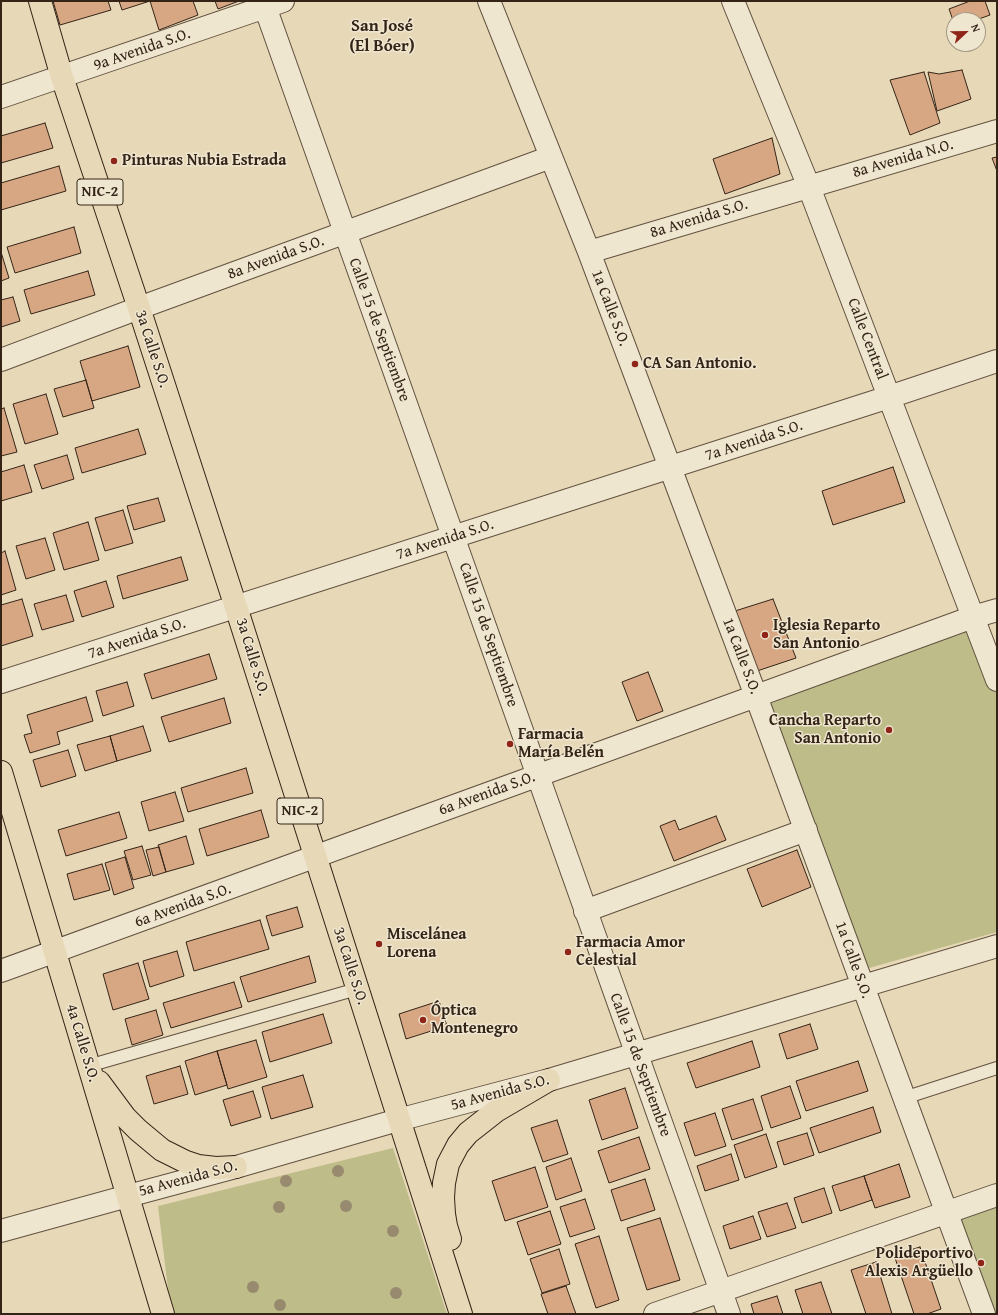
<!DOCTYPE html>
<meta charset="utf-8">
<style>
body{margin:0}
#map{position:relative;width:998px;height:1315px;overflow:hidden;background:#e7d8b7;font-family:"Gentium Book Plus",serif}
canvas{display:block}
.frame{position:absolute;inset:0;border:2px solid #342417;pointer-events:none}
.north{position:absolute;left:946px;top:12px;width:40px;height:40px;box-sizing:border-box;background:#efe6d0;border:1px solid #a49886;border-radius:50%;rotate:68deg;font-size:11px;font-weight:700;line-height:16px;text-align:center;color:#342417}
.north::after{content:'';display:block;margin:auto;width:14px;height:18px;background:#8f2418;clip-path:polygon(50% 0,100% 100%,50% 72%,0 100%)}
</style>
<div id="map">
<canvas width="998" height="1315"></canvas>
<div class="frame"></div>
<div class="north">N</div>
</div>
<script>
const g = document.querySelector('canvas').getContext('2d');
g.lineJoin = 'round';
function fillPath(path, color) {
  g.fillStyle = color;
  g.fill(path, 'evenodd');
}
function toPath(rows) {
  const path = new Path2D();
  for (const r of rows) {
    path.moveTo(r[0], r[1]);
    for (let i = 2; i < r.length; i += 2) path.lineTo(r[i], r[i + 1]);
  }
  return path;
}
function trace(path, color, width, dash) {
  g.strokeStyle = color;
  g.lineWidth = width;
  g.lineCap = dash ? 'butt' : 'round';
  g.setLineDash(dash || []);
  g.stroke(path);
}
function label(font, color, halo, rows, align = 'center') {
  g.font = font + ' "Gentium Book Plus",serif';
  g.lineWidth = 3;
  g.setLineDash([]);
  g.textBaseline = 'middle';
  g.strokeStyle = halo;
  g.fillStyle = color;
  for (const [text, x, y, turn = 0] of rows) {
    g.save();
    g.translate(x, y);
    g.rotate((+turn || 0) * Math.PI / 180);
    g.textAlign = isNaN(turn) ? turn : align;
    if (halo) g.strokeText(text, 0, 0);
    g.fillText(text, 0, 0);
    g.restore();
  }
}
const green = toPath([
 [972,625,997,688,997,932,869,968,765,706],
 [393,1148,447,1314,171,1314,158,1206],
 [997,1195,997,1314,984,1314,946,1212]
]);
const building = toPath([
 [53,1,108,1,111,10,60,25,53,1],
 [119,1,150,1,122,10,119,1],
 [150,1,193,1,198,15,159,30,150,1],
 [215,1,239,1,218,9,215,1],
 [970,1,985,1,990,15,976,20,954,20,954,23,949,9,970,1],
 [962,70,971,99,937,111,928,72,939,74,962,70],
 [924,72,940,123,910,135,890,80,924,72],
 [45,123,53,148,1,163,1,136,45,123],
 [772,138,780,174,725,194,713,159,772,138],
 [997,157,997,171,992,158,997,157],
 [59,166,66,191,1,210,1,183,59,166],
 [74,227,81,253,15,273,7,247,74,227],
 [1,252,9,278,1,281,1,252],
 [88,271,95,295,31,314,24,290,88,271],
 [13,297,20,321,1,327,1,300,13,297],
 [128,346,140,387,92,401,80,361,128,346],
 [86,380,94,408,63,417,54,389,86,380],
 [46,394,58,434,25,444,13,404,46,394],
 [4,408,17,452,1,456,1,409,4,408],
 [138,429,146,454,82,473,75,448,138,429],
 [67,455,74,479,42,489,34,465,67,455],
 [24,465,32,492,1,501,1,472,24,465],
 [893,467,905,502,833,525,822,491,893,467],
 [158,498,165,521,134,530,127,506,158,498],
 [123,510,133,543,105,551,95,518,123,510],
 [88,522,99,560,64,570,53,533,88,522],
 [45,538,55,570,26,579,16,546,45,538],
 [5,551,16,590,1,595,1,553,5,551],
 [181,557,188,580,123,599,117,576,181,557],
 [106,581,114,607,82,617,74,591,106,581],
 [66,595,74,621,42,630,34,604,66,595],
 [22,599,33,636,1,646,1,605,22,599],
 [773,599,796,658,757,671,735,611,773,599],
 [209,654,217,679,152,699,144,674,209,654],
 [648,672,663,711,637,721,622,682,648,672],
 [127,682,134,706,103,716,96,691,127,682],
 [86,697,93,721,57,732,60,744,30,753,24,735,32,733,27,715,86,697],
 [224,698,231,723,169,742,161,717,224,698],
 [143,726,151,751,117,761,110,736,143,726],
 [110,736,117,761,85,771,77,745,110,736],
 [68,750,76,776,41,787,33,760,68,750],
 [246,768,253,793,188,812,181,788,246,768],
 [175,792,184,821,149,831,141,802,175,792],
 [261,810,269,837,207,856,199,829,261,810],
 [119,812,127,838,66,856,58,830,119,812],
 [716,816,726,840,674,861,660,826,675,820,679,830,716,816],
 [186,836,194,864,166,872,158,845,186,836],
 [142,846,151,875,133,880,124,851,142,846],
 [159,847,166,872,153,876,146,850,159,847],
 [797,850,811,887,762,907,747,869,797,850],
 [125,857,134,888,114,895,105,863,125,857],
 [102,864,110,890,74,900,67,874,102,864],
 [297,907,303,927,272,936,266,916,297,907],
 [260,920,269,949,194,971,186,942,260,920],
 [177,951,184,976,150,987,143,961,177,951],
 [309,956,316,982,248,1002,240,977,309,956],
 [138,963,149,999,113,1010,103,974,138,963],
 [234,982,242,1007,171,1028,163,1003,234,982],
 [439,1001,447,1026,406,1039,399,1014,439,1001],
 [156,1010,163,1035,132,1045,125,1019,156,1010],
 [323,1014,332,1043,270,1062,262,1032,323,1014],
 [810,1024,818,1049,787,1059,779,1034,810,1024],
 [256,1040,267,1077,228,1089,217,1051,256,1040],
 [752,1041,760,1067,696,1088,687,1063,752,1041],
 [217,1051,227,1085,195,1095,185,1061,217,1051],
 [858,1061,868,1091,806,1111,796,1081,858,1061],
 [180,1066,188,1094,154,1104,146,1076,180,1066],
 [303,1075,313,1107,271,1119,262,1087,303,1075],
 [790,1086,801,1118,771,1128,761,1096,790,1086],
 [625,1088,638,1128,602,1140,589,1100,625,1088],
 [253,1091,261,1117,231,1126,223,1100,253,1091],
 [753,1099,763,1130,732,1140,722,1109,753,1099],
 [873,1107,881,1132,819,1153,810,1128,873,1107],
 [715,1113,726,1146,695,1156,684,1123,715,1113],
 [557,1120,568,1154,543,1162,531,1128,557,1120],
 [807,1133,814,1155,784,1165,777,1142,807,1133],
 [766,1134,777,1167,745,1178,734,1145,766,1134],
 [639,1137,650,1169,609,1183,598,1151,639,1137],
 [731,1154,739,1180,705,1191,697,1166,731,1154],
 [571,1158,582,1191,556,1200,546,1167,571,1158],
 [899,1164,910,1197,875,1208,864,1176,899,1164],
 [535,1167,548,1207,505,1221,492,1181,535,1167],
 [864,1176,872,1200,840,1211,832,1186,864,1176],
 [645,1179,655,1210,621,1221,611,1190,645,1179],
 [824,1188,832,1213,802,1223,794,1198,824,1188],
 [585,1199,595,1229,570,1237,560,1207,585,1199],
 [787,1203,796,1228,767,1237,758,1212,787,1203],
 [550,1211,561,1244,528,1255,517,1222,550,1211],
 [753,1216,761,1239,730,1249,723,1226,753,1216],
 [660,1218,680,1280,647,1290,627,1228,660,1218],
 [599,1236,619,1300,596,1308,575,1244,599,1236],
 [920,1247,941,1309,927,1314,914,1314,894,1255,920,1247],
 [559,1249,570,1284,542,1293,530,1259,559,1249],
 [876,1262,892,1314,866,1314,851,1270,876,1262],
 [821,1282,832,1314,803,1314,795,1290,821,1282],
 [566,1286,576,1314,548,1314,541,1294,566,1286],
 [777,1296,783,1314,754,1314,751,1304,777,1296]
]);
const lane = toPath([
 [88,1066,357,989],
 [904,1098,997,1068]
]);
const street = toPath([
 [263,1,729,1314],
 [489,1,589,252,756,696,984,1314],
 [733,1,809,187,997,680],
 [1,97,283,1],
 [589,252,997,131],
 [1,360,139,308,551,157],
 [1,682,889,397,997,361],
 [585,911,806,830],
 [1,971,973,617,997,610],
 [1,1231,128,1196,236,1167,398,1120,549,1080,997,946],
 [655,1314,997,1195]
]);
const highway = toPath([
 [40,1,62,77,139,308,236,607,461,1314],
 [1,772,163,1314],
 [99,1082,125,1117,138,1130,162,1150,186,1162,198,1166,216,1168,236,1167],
 [450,1239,446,1226,444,1214,443,1198,444,1183,448,1164,458,1145,468,1133,496,1111,549,1080]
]);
const trees = [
 [338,1171],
 [286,1181],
 [346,1206],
 [279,1207],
 [393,1231],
 [253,1287],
 [396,1293],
 [280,1305]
];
const markers = [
 [114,161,4,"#8f2418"],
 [635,364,4,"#8f2418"],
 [765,635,4,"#8f2418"],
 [889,730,4,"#8f2418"],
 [510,744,4,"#8f2418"],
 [379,944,4,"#8f2418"],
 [568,952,4,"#8f2418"],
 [423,1020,4,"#8f2418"],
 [981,1263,4,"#8f2418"]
];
const shields = [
 [100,192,46],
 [300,811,46]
];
const shieldNames = [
 ["NIC-2",100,192],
 ["NIC-2",300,811]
];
const streetNames = [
 ["9a Avenida S.O.",142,50,-19],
 ["8a Avenida N.O.",903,159,-16],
 ["8a Avenida S.O.",699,219,-17],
 ["8a Avenida S.O.",276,258,-20],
 ["1a Calle S.O.",610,308,69],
 ["Calle 15 de Septiembre",379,330,70],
 ["Calle Central",867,339,69],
 ["3a Calle S.O.",152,349,72],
 ["7a Avenida S.O.",754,441,-18],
 ["7a Avenida S.O.",445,540,-18],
 ["Calle 15 de Septiembre",488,635,71],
 ["7a Avenida S.O.",137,639,-18],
 ["1a Calle S.O.",741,656,69],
 ["3a Calle S.O.",252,657,73],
 ["6a Avenida S.O.",487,794,-20],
 ["6a Avenida S.O.",183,906,-20],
 ["1a Calle S.O.",853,960,70],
 ["3a Calle S.O.",350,966,72],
 ["4a Calle S.O.",82,1043,73],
 ["Calle 15 de Septiembre",640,1065,70],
 ["5a Avenida S.O.",500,1093,-15],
 ["5a Avenida S.O.",188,1179,-15]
];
const poiNames = [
 ["Pinturas Nubia Estrada",122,161],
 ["CA San Antonio.",643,364],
 ["Iglesia Reparto",773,626],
 ["San Antonio",773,644],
 ["Cancha Reparto",881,721,"right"],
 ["San Antonio",881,739,"right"],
 ["Farmacia",518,735],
 ["María Belén",518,753],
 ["Miscelánea",387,935],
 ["Lorena",387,953],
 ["Farmacia Amor",576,943],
 ["Celestial",576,961],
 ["Óptica",431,1011],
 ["Montenegro",431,1029],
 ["Polideportivo",973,1254,"right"],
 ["Alexis Argüello",973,1272,"right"]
];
const neighbourhoodNames = [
 ["San José",382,27],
 ["(El Bóer)",382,47]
];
fillPath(green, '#bebc89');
fillPath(building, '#d7a784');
trace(building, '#342417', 1);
trace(lane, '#61513f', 14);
trace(street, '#61513f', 24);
trace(highway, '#342417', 24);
trace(lane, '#efe6d0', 12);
trace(street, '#efe6d0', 22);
trace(highway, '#e7d8b7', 22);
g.fillStyle = '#978a6f';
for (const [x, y] of trees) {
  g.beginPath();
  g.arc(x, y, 6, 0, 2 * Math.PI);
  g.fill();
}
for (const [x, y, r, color] of markers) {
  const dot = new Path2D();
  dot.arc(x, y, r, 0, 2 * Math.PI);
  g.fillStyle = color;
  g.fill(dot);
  trace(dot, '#efe6d0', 1.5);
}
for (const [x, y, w] of shields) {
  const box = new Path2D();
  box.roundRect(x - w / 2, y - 13, w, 26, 3);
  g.fillStyle = '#efe6d0';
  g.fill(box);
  trace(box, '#342417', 1);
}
label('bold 15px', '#342417', null, shieldNames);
label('16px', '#342417', '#efe6d0', streetNames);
label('bold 16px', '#342417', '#efe6d0', poiNames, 'left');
label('bold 17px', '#342417', '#efe6d0', neighbourhoodNames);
</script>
